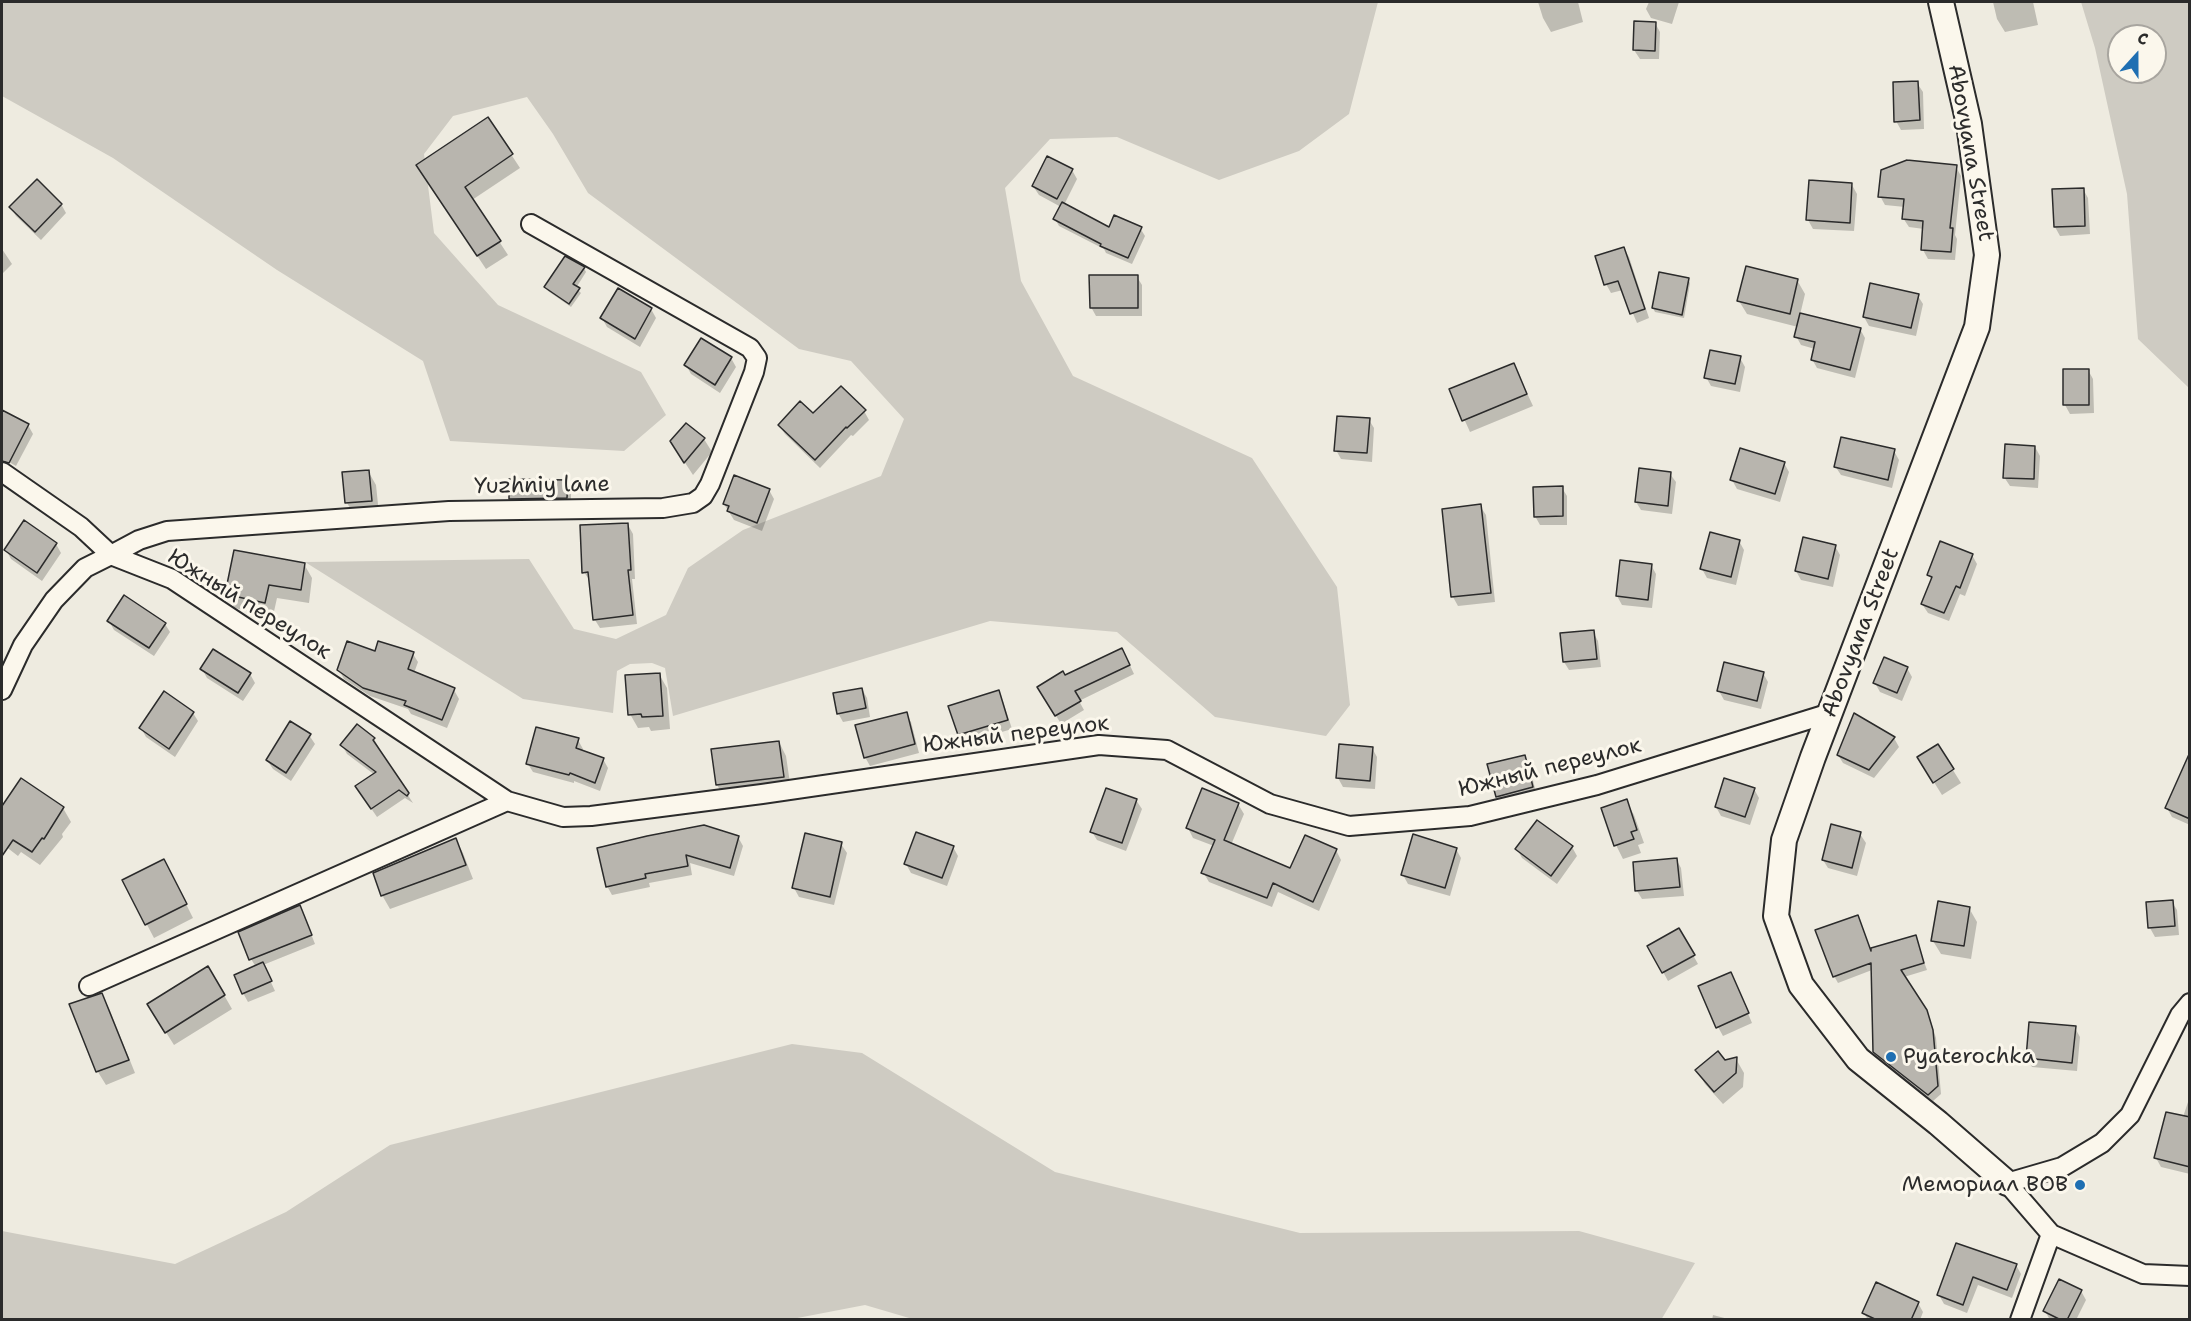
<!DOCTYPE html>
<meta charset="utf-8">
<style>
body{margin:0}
#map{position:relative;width:2191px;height:1321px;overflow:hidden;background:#eeebe0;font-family:"Shantell Sans",sans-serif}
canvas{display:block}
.frame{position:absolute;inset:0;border:3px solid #2b2b2b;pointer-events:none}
.north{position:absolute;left:2107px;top:24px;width:60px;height:60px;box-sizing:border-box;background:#fbf7ec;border:2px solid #a8a59f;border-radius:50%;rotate:21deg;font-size:16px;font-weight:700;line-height:24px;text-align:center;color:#2b2b2b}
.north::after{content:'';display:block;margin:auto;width:21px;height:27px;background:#1f6fb2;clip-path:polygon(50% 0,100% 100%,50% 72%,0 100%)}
</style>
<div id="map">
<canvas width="2191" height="1321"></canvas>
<div class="frame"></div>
<div class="north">С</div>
</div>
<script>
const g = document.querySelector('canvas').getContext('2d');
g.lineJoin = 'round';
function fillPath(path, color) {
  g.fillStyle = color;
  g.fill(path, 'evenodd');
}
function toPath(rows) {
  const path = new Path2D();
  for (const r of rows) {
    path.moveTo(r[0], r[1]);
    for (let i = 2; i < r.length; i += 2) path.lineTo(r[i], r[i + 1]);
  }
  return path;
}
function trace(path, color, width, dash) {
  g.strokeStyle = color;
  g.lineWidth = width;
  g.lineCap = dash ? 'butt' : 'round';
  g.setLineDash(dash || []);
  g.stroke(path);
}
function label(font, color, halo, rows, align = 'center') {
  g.font = font + ' "Shantell Sans",sans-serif';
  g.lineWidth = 6;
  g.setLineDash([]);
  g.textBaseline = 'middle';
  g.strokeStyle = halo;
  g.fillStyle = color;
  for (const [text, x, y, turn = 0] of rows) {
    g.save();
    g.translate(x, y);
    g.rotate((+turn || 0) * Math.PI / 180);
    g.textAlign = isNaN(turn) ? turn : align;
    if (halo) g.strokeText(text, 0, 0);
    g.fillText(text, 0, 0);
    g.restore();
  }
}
const green = toPath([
 [2,2,1378,2,1349,114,1299,151,1219,180,1117,137,1050,139,1005,188,1021,281,1073,376,1252,458,1337,587,1350,705,1326,736,1215,717,1117,632,990,621,673,716,665,668,652,663,630,664,617,671,613,713,523,699,305,562,529,559,574,629,616,639,666,615,688,568,743,530,881,476,904,419,851,361,799,349,588,193,553,134,527,97,453,116,424,154,434,233,498,305,641,372,666,415,624,451,450,441,423,361,277,270,113,158,2,96],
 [2081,2,2189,2,2189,388,2138,339,2127,194,2095,48],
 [2119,36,2155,36,2155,72,2119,72],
 [792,1044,862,1053,1055,1172,1300,1233,1579,1231,1695,1263,1661,1320,916,1320,865,1305,787,1320,2,1319,2,1231,175,1264,286,1212,390,1145]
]);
const shadow = toPath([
 [1538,2,1578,2,1583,22,1551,32,1543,18],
 [1649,2,1679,2,1672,24,1651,18,1646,9],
 [1993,2,2033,2,2038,25,2005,32,1997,19],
 [1655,23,1660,32,1659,59,1640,59,1634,50],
 [1917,83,1923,92,1924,129,1901,130,1896,121],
 [488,119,520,168,472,200,508,255,486,269,426,179],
 [1956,167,1961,176,1955,235,1957,239,1955,260,1928,259,1923,250,1924,229,1909,227,1903,218,1905,207,1885,205,1880,196],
 [1072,170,1077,179,1064,205,1109,229,1140,228,1145,236,1132,264,1106,253,1104,249,1059,226,1055,219,1061,207,1039,195,1033,186],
 [1852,185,1857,194,1854,231,1813,229,1808,220],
 [2083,189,2088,198,2090,234,2060,236,2055,227],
 [61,204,66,213,41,240,16,216,11,208],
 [2,249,12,264,2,274],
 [1624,249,1629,257,1649,318,1637,323,1623,290,1611,293,1606,284],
 [584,268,586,272,576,288,581,293,571,307,548,291,545,287],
 [1137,277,1142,285,1142,316,1096,316,1091,307],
 [1688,279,1690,283,1684,318,1655,312,1653,308],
 [1797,280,1805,294,1800,315,1860,329,1865,338,1855,378,1817,368,1812,359,1815,349,1801,345,1796,336,1798,327,1747,314,1739,301],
 [618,290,651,309,656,318,640,347,607,327,602,318],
 [1918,296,1923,304,1916,336,1869,326,1864,317],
 [731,358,736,367,720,393,691,374,686,365],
 [1740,358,1745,367,1740,392,1711,386,1706,377],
 [1514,365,1533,406,1470,432,1451,390],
 [2088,370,2093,379,2094,413,2070,414,2065,405],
 [2,411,28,425,33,434,16,466,2,458],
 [864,411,869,420,853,436,851,435,820,468,785,434,779,425,813,416],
 [1369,420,1374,428,1372,462,1341,459,1336,450],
 [704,439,712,452,693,475,680,455],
 [2035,447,2040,456,2038,488,2010,486,2004,477],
 [1894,451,1899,460,1892,488,1841,475,1835,466],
 [1784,463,1789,472,1780,502,1737,489,1732,480],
 [368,471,376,485,379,514,355,516,347,503,344,474],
 [1670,474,1676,482,1672,514,1641,510,1636,502],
 [567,482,571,489,571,505,515,506,510,499],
 [1562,488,1567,496,1567,525,1540,525,1535,516],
 [769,490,774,499,762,531,734,520,724,504],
 [1480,506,1486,515,1495,602,1458,606,1453,597,1443,510],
 [628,525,633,534,635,579,632,579,637,624,600,628,595,620,590,581,584,572],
 [1739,541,1744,550,1736,585,1707,578,1702,569],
 [56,544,61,553,42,581,11,559,6,550],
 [1835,546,1840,555,1833,587,1801,580,1796,571],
 [1972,555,1977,564,1965,596,1960,594,1949,621,1928,613,1922,604,1932,580,1929,575],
 [304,564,312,578,309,603,277,598,273,616,234,608,226,594],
 [1651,565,1656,574,1652,608,1622,605,1617,596],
 [109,621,165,624,170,632,154,656,114,630],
 [1593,632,1598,641,1601,667,1569,670,1564,662],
 [376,653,413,654,418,662,414,673,454,690,459,699,447,728,411,714,408,709,370,696,344,679,339,670],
 [1127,659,1134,674,1079,701,1084,710,1061,724,1039,687],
 [1907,668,1912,677,1902,701,1880,692,1875,683],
 [202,669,250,674,255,683,243,701,207,678],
 [1763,673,1768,682,1761,709,1724,700,1719,691],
 [659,674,667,688,670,729,651,731,649,727,638,728,630,714],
 [862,689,867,698,870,717,843,722,838,713],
 [998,692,1003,701,1012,729,964,743,959,734],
 [193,713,198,721,175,757,146,737,141,728],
 [906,714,911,722,919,753,870,766,865,757],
 [309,735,315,744,291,781,273,769,267,760],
 [1894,738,1899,747,1874,778,1843,763,1838,755],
 [374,739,379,748,378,749,413,803,405,798,377,817,362,795,375,775,347,754,342,745],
 [578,740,583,749,582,752,603,759,608,768,600,791,574,781,574,783,533,772,528,764],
 [779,742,786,756,791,790,725,798,717,785],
 [1938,746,1961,783,1942,795,1927,771],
 [1372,748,1377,757,1375,789,1343,787,1338,778],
 [1524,756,1529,765,1537,796,1502,805,1497,796],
 [2190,773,2190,825,2172,817,2167,808],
 [21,780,63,808,71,822,62,834,63,837,40,865,21,852,18,856,5,846,2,841,2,808],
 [1754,789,1759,798,1750,825,1721,816,1716,807],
 [1136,800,1142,809,1126,851,1097,840,1092,832],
 [1626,801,1634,815,1644,843,1638,845,1641,853,1623,859,1616,845],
 [1238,804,1244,814,1231,845,1291,870,1336,850,1341,860,1319,911,1278,892,1272,907,1209,882,1203,872,1214,846,1193,838,1188,828],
 [1860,834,1866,843,1857,876,1828,868,1823,860],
 [738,837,743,846,734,876,690,863,692,875,649,883,650,887,612,895,607,886,599,849],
 [456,840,463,853,473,879,390,909,382,895],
 [841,844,847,853,834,905,799,897,794,888],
 [953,847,958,856,947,886,911,873,906,864],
 [1572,847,1577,856,1557,884,1522,858,1517,849],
 [1456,849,1461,858,1450,896,1408,884,1403,875],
 [1676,859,1681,868,1684,896,1642,899,1637,891],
 [171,874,193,918,154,938,124,881],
 [2172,902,2177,910,2179,935,2155,937,2150,928],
 [1969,908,1977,922,1971,959,1941,954,1933,941],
 [304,916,315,944,263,965,275,991,248,1002,243,993,256,967,251,959],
 [1679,930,1698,964,1668,981,1649,946],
 [1915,937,1927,970,1904,977,1930,1019,1936,1038,1941,1094,1933,1101,1878,1059,1874,1052,1872,970,1838,983,1834,976,1870,949],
 [1735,982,1752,1023,1723,1036,1718,1027],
 [101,994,109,1008,135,1073,106,1085,98,1072,71,1005],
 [224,995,232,1009,174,1045,157,1018],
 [2031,1023,2075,1028,2080,1037,2077,1071,2032,1067,2027,1058],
 [1736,1059,1744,1073,1743,1087,1723,1104,1705,1084,1697,1070],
 [2190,1096,2190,1174,2161,1167,2156,1158,2183,1117],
 [1957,1245,2016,1265,2021,1274,2012,1298,1978,1285,1967,1313,1944,1304,1939,1295],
 [2081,1291,2086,1300,2076,1320,2050,1320,2045,1311],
 [1918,1303,1923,1312,1920,1320,1868,1320,1864,1313],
 [1713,1315,1732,1320,1712,1320]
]);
const building = toPath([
 [1634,21,1656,22,1655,51,1633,50,1634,21],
 [1918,81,1920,120,1894,122,1893,82,1918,81],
 [488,117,513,154,465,187,501,241,477,256,416,165,488,117],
 [1047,156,1073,169,1057,199,1032,186,1047,156],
 [1907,160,1957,165,1950,228,1953,228,1951,252,1921,250,1923,221,1902,219,1904,199,1878,197,1881,170,1907,160],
 [37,179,62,204,35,232,9,207,37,179],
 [1809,180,1852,183,1850,223,1806,220,1809,180],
 [2084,188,2085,226,2054,227,2052,189,2084,188],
 [1062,202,1109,227,1114,215,1142,227,1128,258,1100,246,1101,244,1053,219,1062,202],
 [1624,247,1645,309,1630,314,1618,281,1604,285,1595,256,1624,247],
 [565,256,585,267,573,284,580,288,569,304,544,287,565,256],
 [1746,266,1798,279,1790,314,1737,301,1746,266],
 [1659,272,1689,278,1682,315,1652,308,1659,272],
 [1089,275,1138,275,1138,308,1090,308,1089,275],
 [1870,283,1919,294,1911,328,1863,317,1870,283],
 [618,288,652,308,635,339,600,318,618,288],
 [1800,313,1861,328,1850,370,1811,360,1815,342,1794,337,1800,313],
 [701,338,732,357,715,385,684,365,701,338],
 [1710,350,1741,356,1735,384,1704,378,1710,350],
 [1514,363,1527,394,1462,421,1449,389,1514,363],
 [2063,369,2089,369,2089,405,2063,405,2063,369],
 [841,386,866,410,847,428,846,427,815,460,778,425,800,401,813,413,841,386],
 [2,410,29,424,9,463,2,461,2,410],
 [1337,416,1370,418,1367,453,1334,451,1337,416],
 [686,423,705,438,684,463,670,441,686,423],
 [1841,437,1895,449,1888,480,1834,467,1841,437],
 [2005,444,2035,446,2034,479,2003,478,2005,444],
 [1740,448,1785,462,1775,494,1730,480,1740,448],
 [1639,468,1671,472,1668,506,1635,502,1639,468],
 [369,470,372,501,345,503,342,472,369,470],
 [734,475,770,489,757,523,727,511,729,506,723,504,734,475],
 [509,479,568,480,567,498,509,499,509,479],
 [1563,486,1563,516,1534,517,1533,487,1563,486],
 [1481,504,1491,593,1451,597,1442,509,1481,504],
 [24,520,57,543,37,573,4,550,24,520],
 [628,523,631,570,628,570,633,615,593,620,588,572,582,573,580,525,628,523],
 [1710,532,1740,540,1731,577,1700,569,1710,532],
 [1803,537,1836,545,1828,579,1795,571,1803,537],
 [1940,541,1973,554,1960,588,1956,586,1944,613,1921,604,1932,577,1927,575,1940,541],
 [234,550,305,563,301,590,269,585,265,603,225,594,234,550],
 [1620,560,1652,564,1648,600,1616,596,1620,560],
 [124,595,166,623,149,648,107,621,124,595],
 [1594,630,1597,659,1563,662,1560,633,1594,630],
 [347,641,375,651,378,641,414,652,408,669,455,688,442,720,404,705,406,701,363,688,337,670,347,641],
 [1122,648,1130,665,1075,691,1081,701,1055,716,1037,687,1063,671,1065,675,1122,648],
 [213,649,251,673,238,693,200,669,213,649],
 [1884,657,1908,667,1897,693,1873,683,1884,657],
 [1724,662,1764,672,1757,701,1717,691,1724,662],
 [660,673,663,716,642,717,641,714,628,715,625,675,660,673],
 [862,688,866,708,837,714,833,693,862,688],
 [999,690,1008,720,958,735,948,706,999,690],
 [164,691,194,712,169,749,139,728,164,691],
 [907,712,915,744,864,758,855,725,907,712],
 [1854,713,1895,737,1869,770,1837,755,1854,713],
 [290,721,311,734,286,773,266,760,290,721],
 [357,724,375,738,373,740,409,793,407,796,399,790,371,809,355,786,376,772,340,745,357,724],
 [536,727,579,738,576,748,604,758,595,783,570,773,569,775,526,764,536,727],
 [779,741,784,777,716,785,711,749,779,741],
 [1339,744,1373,747,1370,781,1336,778,1339,744],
 [1938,744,1954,769,1933,783,1917,757,1938,744],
 [2190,752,2190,819,2165,808,2190,752],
 [1525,755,1533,787,1496,797,1487,764,1525,755],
 [21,778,64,807,44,839,42,838,32,852,13,840,2,856,2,806,21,778],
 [1724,778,1755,788,1745,817,1715,807,1724,778],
 [1106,788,1137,799,1122,843,1090,832,1106,788],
 [1202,788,1239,803,1224,840,1290,868,1305,835,1337,849,1313,902,1273,883,1267,898,1201,873,1215,840,1186,828,1202,788],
 [1627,799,1637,830,1631,832,1634,839,1614,846,1601,808,1627,799],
 [1537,820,1573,846,1551,876,1515,849,1537,820],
 [1831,824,1861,832,1852,868,1822,860,1831,824],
 [704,825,739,836,730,868,686,855,688,866,645,874,646,878,606,887,597,848,647,836,704,825],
 [916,832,954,846,942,878,904,864,916,832],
 [805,833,842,842,830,897,792,888,805,833],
 [1413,834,1457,848,1445,888,1401,875,1413,834],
 [456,838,466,865,381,896,373,873,456,838],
 [1677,858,1680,887,1635,891,1633,862,1677,858],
 [164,859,187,904,145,925,122,880,164,859],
 [2173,900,2175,926,2148,928,2146,902,2173,900],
 [1938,901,1970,907,1964,946,1931,941,1938,901],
 [300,905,312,935,249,960,238,932,300,905],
 [1858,915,1871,951,1871,948,1916,935,1924,963,1901,970,1927,1010,1933,1030,1938,1086,1928,1095,1873,1052,1871,963,1833,977,1815,930,1858,915],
 [1679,928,1695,955,1662,973,1647,946,1679,928],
 [263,962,272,981,242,994,234,975,263,962],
 [208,966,225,995,165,1033,147,1004,208,966],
 [1731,972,1749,1013,1716,1028,1698,986,1731,972],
 [102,993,129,1060,96,1072,69,1004,102,993],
 [2029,1022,2076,1026,2072,1063,2026,1058,2029,1022],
 [1718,1051,1725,1060,1737,1057,1736,1073,1714,1092,1695,1070,1718,1051],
 [2166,1112,2190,1117,2190,1167,2154,1158,2166,1112],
 [1956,1243,2017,1264,2007,1290,1973,1277,1963,1305,1937,1295,1956,1243],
 [2059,1279,2082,1290,2067,1320,2061,1320,2043,1311,2059,1279],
 [1876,1282,1919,1302,1911,1320,1877,1320,1862,1313,1876,1282]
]);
const minor = toPath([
 [2,472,81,527,111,555,139,540,167,531,449,511,663,508,693,503,703,496,710,484,754,372,757,358,750,348,531,224],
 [2,690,23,645,54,600,85,568,111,555,172,579,507,801,563,817,591,816,762,794,1099,745,1167,750,1270,804,1349,826,1470,816,1597,785,1830,713],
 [89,986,507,801],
 [2190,1003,2180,1015,2130,1115,2102,1143,2062,1167,2007,1183,2051,1234,2143,1274,2190,1276],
 [2020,1320,2051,1234]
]);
const tertiary = toPath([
 [1941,2,1969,124,1987,255,1977,327,1813,757,1784,840,1776,916,1801,985,1858,1059,1938,1123,2007,1183]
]);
const markers = [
 [1891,1057,6,"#1f6fb2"],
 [2080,1185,6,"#1f6fb2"]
];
const streetNames = [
 ["Abovyana Street",1970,153,80],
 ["Yuzhniy lane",542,486,-1],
 ["Южный переулок",249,605,32],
 ["Abovyana Street",1861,633,-69],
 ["Южный переулок",1016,735,-7],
 ["Южный переулок",1550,768,-14]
];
const poiNames = [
 ["Pyaterochka",1903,1057],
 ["Мемориал ВОВ",2068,1185,"right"]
];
fillPath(green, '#cecbc2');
fillPath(shadow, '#0003');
fillPath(building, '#b8b5ae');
trace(building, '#2b2b2b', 1.5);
trace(minor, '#2b2b2b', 22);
trace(tertiary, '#2b2b2b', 28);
trace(minor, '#fbf7ec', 18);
trace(tertiary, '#fbf7ec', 24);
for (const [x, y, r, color] of markers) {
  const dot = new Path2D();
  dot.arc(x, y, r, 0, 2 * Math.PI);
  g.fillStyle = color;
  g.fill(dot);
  trace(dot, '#fbf7ec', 2);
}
label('22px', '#2b2b2b', '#fbf7ec', streetNames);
label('22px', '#2b2b2b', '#fbf7ec', poiNames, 'left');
</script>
